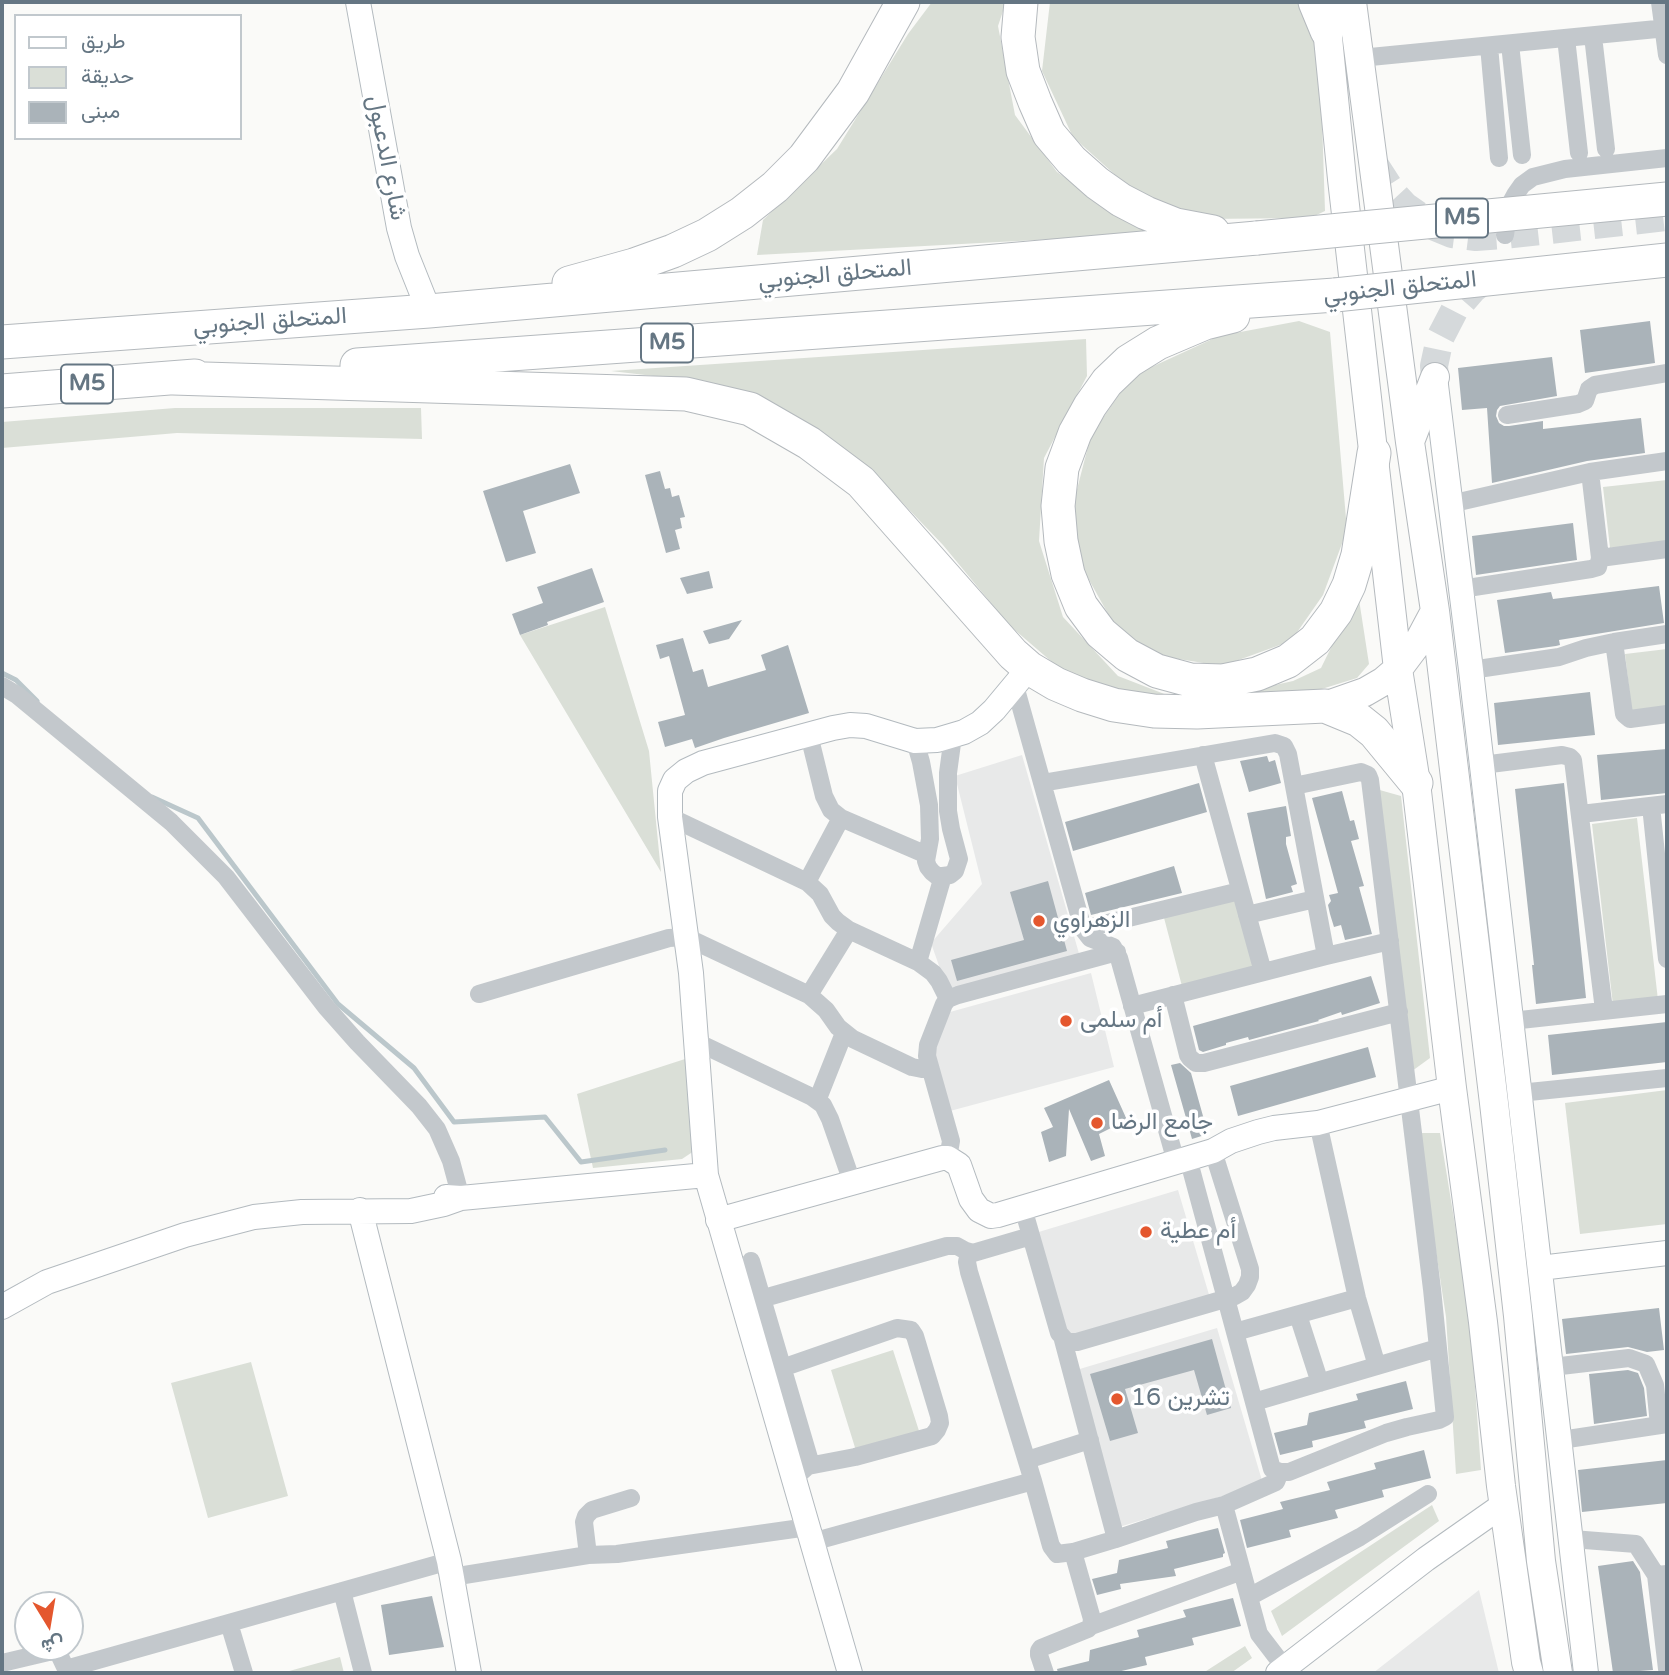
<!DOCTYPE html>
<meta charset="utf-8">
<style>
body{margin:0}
#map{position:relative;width:1669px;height:1675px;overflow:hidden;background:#fafaf8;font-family:"Varela Round",Vazirmatn,sans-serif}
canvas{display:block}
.frame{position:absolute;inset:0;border:4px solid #657683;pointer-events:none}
.legend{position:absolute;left:14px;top:14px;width:228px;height:126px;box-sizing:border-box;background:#fff;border:2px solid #c1c8cd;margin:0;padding:9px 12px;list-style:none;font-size:21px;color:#657683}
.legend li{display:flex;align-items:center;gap:14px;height:35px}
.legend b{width:35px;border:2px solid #c1c8cd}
.north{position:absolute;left:14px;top:1591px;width:70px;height:70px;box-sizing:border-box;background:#fff;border:2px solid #c1c8cd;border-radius:50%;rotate:169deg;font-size:19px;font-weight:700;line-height:28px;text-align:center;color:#657683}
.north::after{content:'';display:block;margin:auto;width:24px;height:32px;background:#e4572e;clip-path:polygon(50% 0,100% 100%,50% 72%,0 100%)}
</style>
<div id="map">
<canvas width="1669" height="1675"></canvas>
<div class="frame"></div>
<ul class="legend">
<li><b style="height:9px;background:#fff"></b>طريق</li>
<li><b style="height:19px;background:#dadfd7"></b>حديقة</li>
<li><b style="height:19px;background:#aab3b9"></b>مبنى</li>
</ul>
<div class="north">ش</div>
</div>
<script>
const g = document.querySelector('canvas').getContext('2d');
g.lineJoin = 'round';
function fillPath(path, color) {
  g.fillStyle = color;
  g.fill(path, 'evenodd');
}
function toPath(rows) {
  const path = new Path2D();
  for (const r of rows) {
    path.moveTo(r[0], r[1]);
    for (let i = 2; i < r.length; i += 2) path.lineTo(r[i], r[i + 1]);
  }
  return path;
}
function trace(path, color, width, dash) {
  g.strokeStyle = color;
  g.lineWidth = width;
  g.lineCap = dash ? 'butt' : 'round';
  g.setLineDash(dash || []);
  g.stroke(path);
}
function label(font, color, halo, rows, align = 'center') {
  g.font = font + ' "Varela Round",Vazirmatn,sans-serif';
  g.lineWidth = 7;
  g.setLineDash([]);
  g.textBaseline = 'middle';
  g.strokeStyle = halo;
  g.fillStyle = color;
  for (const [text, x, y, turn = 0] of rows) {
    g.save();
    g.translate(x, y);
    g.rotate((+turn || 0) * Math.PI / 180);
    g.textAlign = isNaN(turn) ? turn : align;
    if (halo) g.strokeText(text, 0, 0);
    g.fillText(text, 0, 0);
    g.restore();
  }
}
const built = toPath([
 [1022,755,1080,957,950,997,931,943,982,884,955,776],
 [1091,973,1114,1067,950,1111,930,1048,950,1012],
 [1178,1190,1210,1298,1065,1342,1032,1234],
 [1217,1328,1263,1484,1119,1527,1073,1371],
 [1479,1590,1499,1673,1373,1673]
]);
const green = toPath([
 [932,2,1006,2,998,26,1015,115,1057,172,1148,234,757,255,763,220,837,149,908,34],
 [1050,2,1306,2,1316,30,1322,120,1325,211,1310,218,1203,219,1133,191,1073,137,1042,71],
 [1299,321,1330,332,1347,530,1323,595,1291,641,1222,666,1160,656,1116,628,1079,562,1073,505,1091,435,1132,376,1219,336],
 [1086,339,1087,376,1044,458,1039,541,1063,617,1118,676,1167,695,1230,695,1293,681,1321,668,1358,593,1369,664,1357,678,1296,697,1183,705,1074,681,1009,625,943,545,870,469,773,403,705,382,611,371],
 [175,408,421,408,422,439,177,433,2,448,2,422],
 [1667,480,1667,542,1610,548,1603,487],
 [605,607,649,751,661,872,520,635],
 [1667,649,1667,709,1632,714,1625,654],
 [1369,787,1401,796,1430,1058,1408,1074],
 [1637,818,1658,1000,1613,1005,1592,824],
 [1236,896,1255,971,1183,990,1163,914],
 [685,1059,703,1145,682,1159,593,1168,577,1094],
 [1667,1090,1667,1224,1580,1234,1565,1103],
 [1418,1133,1440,1133,1470,1317,1481,1470,1456,1474,1446,1317],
 [893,1350,920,1434,857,1454,831,1370],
 [251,1362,288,1496,208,1518,171,1383],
 [1432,1505,1439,1521,1282,1636,1271,1611],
 [1245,1646,1252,1658,1231,1673,1203,1673],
 [340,1657,344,1673,282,1673]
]);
const stream = toPath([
 [2,673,16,680,37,701],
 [152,797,198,818,338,1004,414,1068,454,1122,545,1117,581,1162,665,1150]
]);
const building = toPath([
 [1650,321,1655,363,1585,373,1580,330],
 [1552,357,1557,396,1500,406,1497,410,1496,416,1499,423,1504,426,1509,426,1543,421,1543,429,1641,418,1645,453,1587,461,1492,483,1487,408,1462,410,1458,368],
 [570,464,580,493,523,511,536,553,506,562,483,491],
 [660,471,665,489,670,488,672,497,679,495,685,517,680,518,682,528,675,530,680,549,666,553,645,475],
 [1573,523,1577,560,1476,575,1472,536],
 [592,568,604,602,547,622,548,625,520,635,512,614,543,603,537,587],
 [709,571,713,588,687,594,680,578],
 [1659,586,1664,623,1559,640,1560,645,1556,646,1505,653,1497,600,1551,592,1553,599],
 [742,620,729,639,709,644,703,631],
 [683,638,693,672,703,669,708,687,766,670,761,655,788,645,809,713,724,738,695,748,692,739,665,747,658,722,685,715,669,656,660,659,656,645],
 [1590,692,1595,735,1498,745,1494,703],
 [1667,749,1667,793,1601,800,1597,755],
 [1267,756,1269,762,1275,760,1281,783,1249,792,1240,761],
 [1199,783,1207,812,1073,851,1065,822],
 [1564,783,1586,998,1536,1004,1532,965,1534,965,1515,789],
 [1342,791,1350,821,1354,820,1359,839,1351,841,1364,886,1359,887,1372,934,1345,940,1341,925,1334,927,1330,914,1328,905,1331,901,1329,895,1338,893,1312,798],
 [1286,806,1291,836,1286,837,1286,844,1297,884,1291,886,1293,892,1266,899,1247,813],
 [1174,866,1182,893,1091,915,1085,893],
 [1048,881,1067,951,957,981,951,960,1024,940,1010,892],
 [1371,976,1380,1003,1342,1015,1341,1012,1318,1020,1319,1021,1249,1040,1248,1037,1226,1043,1226,1045,1203,1052,1199,1050,1193,1026],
 [1667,1022,1667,1062,1552,1075,1548,1035],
 [1368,1047,1376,1077,1238,1116,1230,1086],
 [1180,1063,1191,1073,1208,1134,1192,1139,1171,1065],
 [1109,1080,1127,1120,1099,1134,1105,1156,1091,1161,1069,1109,1066,1156,1049,1162,1041,1132,1053,1127,1044,1108],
 [1659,1308,1664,1350,1647,1352,1628,1347,1566,1354,1562,1319],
 [1212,1339,1231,1408,1207,1415,1194,1370,1125,1389,1138,1433,1110,1441,1090,1374],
 [1628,1370,1638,1373,1644,1388,1647,1416,1594,1424,1589,1374],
 [1406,1381,1413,1409,1364,1421,1366,1428,1312,1441,1313,1447,1280,1455,1274,1433,1307,1425,1309,1413,1358,1400,1356,1394],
 [1424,1450,1431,1478,1382,1490,1384,1497,1335,1510,1338,1518,1289,1530,1291,1537,1247,1548,1240,1520,1283,1509,1280,1502,1330,1490,1327,1482,1376,1469,1374,1463],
 [1667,1460,1667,1503,1582,1512,1578,1470],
 [1218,1528,1225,1553,1223,1554,1223,1557,1174,1569,1176,1576,1120,1584,1121,1589,1097,1595,1092,1579,1117,1573,1119,1560,1168,1548,1166,1541],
 [1633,1561,1640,1572,1653,1670,1613,1673,1598,1566],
 [432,1596,444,1647,389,1655,381,1605],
 [1233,1598,1241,1626,1192,1638,1194,1645,1145,1657,1147,1665,1113,1673,1058,1673,1057,1669,1089,1661,1090,1650,1139,1637,1137,1630,1186,1617,1183,1610]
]);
const primaryTunnel = toPath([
 [1373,162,1393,193,1405,206,1435,227,1452,234,1476,237,1505,235,1667,217],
 [1435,377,1434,366,1440,338,1454,311,1473,289,1485,280,1493,277]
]);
const street = toPath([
 [1660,2,1667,55],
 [1593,36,1606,149],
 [1566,38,1579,153],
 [1510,44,1522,155],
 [1489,46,1499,158],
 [1360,58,1667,28],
 [1505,235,1509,206,1515,195,1522,185,1533,177,1565,169,1667,158],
 [1507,415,1578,404,1585,401,1589,389,1595,385,1667,373],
 [1450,504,1590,472,1667,461],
 [1600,558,1667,549],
 [1461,589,1591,569,1598,567,1600,558,1590,472],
 [1614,642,1624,714,1630,719,1667,714],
 [1471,670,1559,657,1586,648,1614,642,1667,634],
 [2,686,17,695,171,822,226,877,326,1007,357,1042,419,1106,437,1129,451,1161,461,1198],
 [1015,686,1083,929,1090,938,1113,947,1119,958,1176,1162],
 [809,735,824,796,831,810,841,818,927,855],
 [915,741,921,762,929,805,930,839,926,861,928,867,932,872,937,876,943,876,950,875,955,871,959,859,951,829,948,811,948,773,953,736],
 [1203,755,1263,972],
 [1482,765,1562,755,1570,757,1573,760,1604,1010],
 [1042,783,1275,743,1284,746,1288,754,1326,956],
 [1651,806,1667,959],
 [1581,814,1667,804],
 [670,817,807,882,820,894,832,916,838,922,849,930,918,962,933,973,939,981,948,999],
 [807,882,841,818],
 [1247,915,1315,899],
 [1083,929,1240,891],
 [918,962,943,876],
 [479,994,669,938,686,937,809,995,826,1010,838,1027,853,1039,912,1067,922,1069,929,1067],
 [809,995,849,930],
 [1173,995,1188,1055,1190,1058,1196,1063,1204,1063,1399,1012],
 [1132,1006,1326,956,1390,941],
 [1511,1021,1667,1004],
 [697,1042,812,1097,823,1105,830,1119,852,1182],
 [1519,1093,1667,1078],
 [817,1101,844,1033],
 [1318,1123,1357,1298,1377,1366],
 [948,1158,951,1141,927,1056,928,1045,944,1004,948,999,958,995,1117,952],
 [1188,1158,1272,1469,1280,1472,1289,1472,1386,1433,1407,1427,1439,1420,1445,1417,1432,1289,1370,780,1368,775,1361,772,1294,786],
 [1023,1208,1059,1333,1067,1342,1077,1342,1235,1296,1242,1292,1247,1285,1250,1277,1250,1269,1213,1151],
 [969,1253,967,1262,969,1272,1033,1481,1048,1535,1051,1546,1057,1554,1073,1552,1116,1539,1196,1512,1224,1505,1259,1634,1285,1668],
 [751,1261,809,1458,808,1466,800,1473],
 [743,1304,947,1246,957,1246,966,1251,973,1253,1031,1236],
 [1298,1315,1320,1383],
 [1235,1332,1357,1298],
 [1063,1340,1116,1539],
 [1552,1367,1629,1358,1646,1364,1655,1385,1659,1425],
 [782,1368,897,1328,911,1330,915,1336,939,1416,940,1423,937,1430,932,1436,855,1457,808,1466],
 [1254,1402,1438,1348],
 [1561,1440,1667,1424],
 [1027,1460,1090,1440],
 [1224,1505,1276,1482,1280,1472],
 [1572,1539,1636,1544,1656,1575,1667,1574],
 [812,1542,1033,1481],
 [588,1555,584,1522,586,1516,592,1510,631,1498],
 [1656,1575,1667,1669],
 [452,1577,588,1555,617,1554,808,1527],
 [342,1591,363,1673],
 [1249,1597,1360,1537,1428,1494],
 [229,1623,244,1673],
 [1091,1626,1242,1571],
 [2,1663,57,1650,66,1669],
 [67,1673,66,1669,449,1561],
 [1045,1673,1039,1655,1039,1651,1041,1648,1088,1629,1091,1626,1092,1619,1073,1552]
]);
const secondary = toPath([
 [358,2,399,228,407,256,429,311],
 [1435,377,1471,670,1586,1673],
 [446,1197,461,1198,706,1175],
 [360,1210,449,1561,469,1673],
 [718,1220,942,1158,948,1158,959,1165,971,1199,979,1210,991,1216,998,1215,1213,1151,1231,1141,1258,1132,1274,1128,1318,1123,1452,1088],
 [1540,1268,1667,1253],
 [2,1307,47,1282,185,1235,254,1217,302,1212,411,1211,444,1204,461,1198],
 [850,1673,706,1175,691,973,670,817,670,791,675,780,686,771,703,763,833,728,850,725,866,726,915,741,937,740,964,732,980,723,994,710,1029,668],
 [1278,1673,1426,1559,1503,1505]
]);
const primary = toPath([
 [1352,2,1410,442,1435,611,1494,1103,1518,1316,1541,1561,1558,1673],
 [1325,8,1342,179,1398,669,1416,783,1452,1088,1483,1322,1501,1486,1526,1662,1529,1673],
 [1411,439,1435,377],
 [1325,706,1365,692,1384,681,1398,669,1419,641,1435,611]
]);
const highway = toPath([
 [1021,2,1018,37,1023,71,1035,102,1049,134,1071,160,1097,183,1121,200,1146,213,1176,225,1213,232],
 [1315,2,1327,31],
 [569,283,634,265,673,251,707,235,742,213,775,187,804,158,853,92,903,2],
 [1233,316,1205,323,1158,343,1129,361,1107,382,1090,406,1075,433,1062,468,1058,506,1061,541,1068,574,1081,606,1101,633,1127,655,1157,671,1190,680,1223,681,1257,674,1288,661,1315,640,1336,612,1349,585,1358,555,1374,453],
 [2,342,429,311,1257,238],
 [357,365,1335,295],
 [173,378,686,394,750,409,809,443,861,482,1013,654,1029,668,1056,684,1082,695,1114,705,1154,711,1197,712,1325,706,1359,720,1374,732,1416,783],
 [2,391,195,376]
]);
const highwayBridge = toPath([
 [1257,238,1667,199],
 [1335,295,1667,260]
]);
const markers = [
 [1039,921,7,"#e4572e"],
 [1066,1021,7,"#e4572e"],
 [1097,1123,7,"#e4572e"],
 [1146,1232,7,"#e4572e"],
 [1117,1399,7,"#e4572e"]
];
const shields = [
 [1462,218,52],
 [667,343,52],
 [87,384,52]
];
const shieldNames = [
 ["M5",1462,218],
 ["M5",667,343],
 ["M5",87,384]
];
const streetNames = [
 ["شارع الدعبول",386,158,79],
 ["المتحلق الجنوبي",835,275,-5],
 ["المتحلق الجنوبي",1400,288,-6],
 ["المتحلق الجنوبي",270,322,-4]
];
const poiNames = [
 ["الزهراوي",1053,921],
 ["أم سلمى",1080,1021],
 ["جامع الرضا",1111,1123],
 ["أم عطية",1160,1232],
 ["16 تشرين",1131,1399]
];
fillPath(built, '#e8e9e9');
fillPath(green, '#dadfd7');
trace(stream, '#bbc7cb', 5);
fillPath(building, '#aab3b9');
trace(primaryTunnel, '#d5d9db', 28, [28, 14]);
trace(secondary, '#b3babf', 26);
trace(primary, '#b5babe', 30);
trace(highway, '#b4b9bd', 35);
trace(street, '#c3c8cc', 18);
trace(secondary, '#fff', 24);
trace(primary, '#fff', 28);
trace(highway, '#fff', 33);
trace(highwayBridge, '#b4b9bd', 35, []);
trace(highwayBridge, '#fff', 33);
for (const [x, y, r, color] of markers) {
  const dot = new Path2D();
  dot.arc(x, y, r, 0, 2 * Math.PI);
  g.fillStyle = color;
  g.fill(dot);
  trace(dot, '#fff', 2.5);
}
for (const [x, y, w] of shields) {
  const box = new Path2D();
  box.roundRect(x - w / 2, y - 19.5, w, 39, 5);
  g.fillStyle = '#fff';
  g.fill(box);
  trace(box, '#657683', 2);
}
label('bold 23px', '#657683', null, shieldNames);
label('24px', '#657683', '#fff', streetNames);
label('24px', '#657683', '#fff', poiNames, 'left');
</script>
